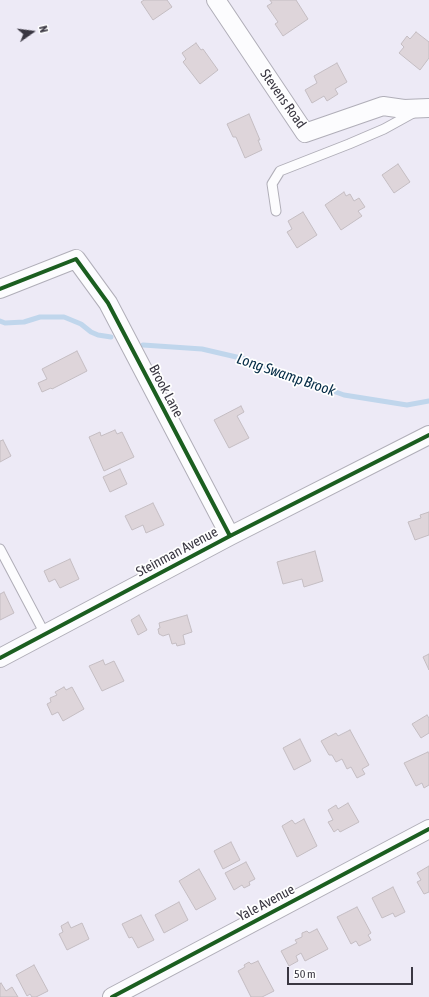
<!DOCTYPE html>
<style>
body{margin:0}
#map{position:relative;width:429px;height:997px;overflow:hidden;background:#edeaf6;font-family:"Asap Condensed",sans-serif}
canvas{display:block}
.north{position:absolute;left:12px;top:12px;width:40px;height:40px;-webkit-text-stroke:3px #fff;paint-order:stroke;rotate:76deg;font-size:11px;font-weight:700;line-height:16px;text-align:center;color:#3a3742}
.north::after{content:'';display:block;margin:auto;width:14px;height:18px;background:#3a3742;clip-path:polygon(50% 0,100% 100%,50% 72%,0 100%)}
.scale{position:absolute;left:287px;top:967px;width:126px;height:18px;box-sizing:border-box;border:2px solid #3a3742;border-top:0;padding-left:5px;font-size:12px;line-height:14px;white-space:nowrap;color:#3a3742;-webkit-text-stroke:3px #fff;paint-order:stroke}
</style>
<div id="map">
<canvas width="429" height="997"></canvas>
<div class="north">N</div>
<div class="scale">50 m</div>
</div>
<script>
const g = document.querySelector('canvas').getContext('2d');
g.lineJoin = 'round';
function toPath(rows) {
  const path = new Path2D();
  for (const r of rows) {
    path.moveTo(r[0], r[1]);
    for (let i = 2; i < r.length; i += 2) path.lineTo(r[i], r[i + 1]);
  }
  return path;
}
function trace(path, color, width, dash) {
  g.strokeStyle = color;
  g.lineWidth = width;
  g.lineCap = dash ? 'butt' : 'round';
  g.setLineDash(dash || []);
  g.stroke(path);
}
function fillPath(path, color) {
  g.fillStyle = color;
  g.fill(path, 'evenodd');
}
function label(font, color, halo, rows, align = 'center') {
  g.font = font + ' "Asap Condensed",sans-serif';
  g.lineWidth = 3.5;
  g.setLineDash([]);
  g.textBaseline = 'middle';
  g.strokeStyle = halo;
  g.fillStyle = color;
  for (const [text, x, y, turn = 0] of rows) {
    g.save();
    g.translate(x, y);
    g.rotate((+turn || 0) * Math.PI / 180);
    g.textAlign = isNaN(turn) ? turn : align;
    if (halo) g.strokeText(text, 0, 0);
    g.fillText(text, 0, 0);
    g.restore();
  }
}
const stream = toPath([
 [0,321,5,323,24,322,40,317,64,317,81,324,91,332,98,335,111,337],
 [143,345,202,349,245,359,344,395,407,405,429,401]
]);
const building = toPath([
 [144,0,167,0,172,7,153,20,141,2,144,0],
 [270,0,296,0,308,19,283,36,275,24,278,22,267,6,272,3,270,0],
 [416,32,429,42,429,58,420,70,399,53,404,47,401,44,407,36,410,39,416,32],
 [196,43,201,50,203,49,218,70,200,84,183,62,186,59,182,53,196,43],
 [337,63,347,82,335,89,338,94,327,101,324,96,312,103,305,90,317,83,314,76,337,63],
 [249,114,260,140,258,140,262,150,245,158,236,137,233,137,227,124,249,114],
 [398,164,410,182,394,193,382,175,398,164],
 [344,192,346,196,350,194,354,201,359,198,365,207,358,211,362,216,341,230,325,205,344,192],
 [303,212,317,235,297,248,287,232,292,229,288,221,303,212],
 [77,351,87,371,52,389,51,388,42,392,38,383,47,379,42,369,77,351],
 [241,406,244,412,237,416,249,438,229,448,214,420,241,406],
 [115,430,117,434,122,432,134,457,104,471,89,437,100,432,101,436,115,430],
 [3,440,11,456,0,462,0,441,3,440],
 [120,469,127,484,110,492,103,477,120,469],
 [153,503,164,525,146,533,143,525,132,530,125,516,153,503],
 [429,512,429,535,415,540,408,522,421,518,420,515,429,512],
 [315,551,323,581,304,587,302,579,283,584,277,562,315,551],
 [70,559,79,579,60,588,55,579,49,582,44,571,70,559],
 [4,592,14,613,0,620,0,594,4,592],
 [139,615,147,630,138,635,131,620,139,615],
 [187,615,192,632,183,635,185,644,177,646,176,643,172,644,169,634,163,636,159,634,158,629,160,628,159,623,187,615],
 [429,654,429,670,423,657,429,654],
 [103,660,105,665,114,661,124,681,102,691,89,666,103,660],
 [64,687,66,690,72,687,84,709,63,721,58,712,52,715,47,704,51,702,50,698,57,695,55,692,64,687],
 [427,715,429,718,429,733,421,738,412,724,427,715],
 [350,730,369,765,362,769,365,774,357,778,351,767,347,769,342,759,336,762,332,755,329,755,321,741,336,733,338,736,350,730],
 [300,739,311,761,294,770,283,748,300,739],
 [428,752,429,754,429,785,424,788,422,783,416,786,404,763,428,752],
 [348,803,359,822,340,832,338,829,334,832,328,822,333,820,328,810,336,805,338,809,348,803],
 [304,819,317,846,297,857,282,826,292,820,295,824,304,819],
 [231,842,240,860,223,869,214,851,231,842],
 [246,862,255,879,249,882,250,885,244,888,242,885,234,890,225,873,246,862],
 [429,866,429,892,424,894,417,882,421,880,417,873,429,866],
 [199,869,216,899,196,910,179,881,199,869],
 [393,887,405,912,395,917,393,913,382,918,372,898,393,887],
 [179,902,188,920,164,933,155,915,179,902],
 [357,907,371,933,368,935,371,940,359,946,356,941,351,944,337,917,357,907],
 [141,915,154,940,138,948,132,937,129,938,122,924,141,915],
 [68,922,71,928,82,923,89,939,67,950,59,934,63,932,61,926,68,922],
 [317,929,328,949,305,961,301,953,296,956,298,961,289,966,281,951,297,943,295,940,302,937,302,933,307,931,309,933,317,929],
 [258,961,274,991,262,997,251,997,238,971,245,967,244,965,249,962,251,964,258,961],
 [34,965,48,991,36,997,32,997,30,994,27,996,16,975,34,965],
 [1,983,6,991,12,987,18,997,0,997,0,984,1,983]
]);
const lane = toPath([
 [276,211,272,184,280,171,349,144,384,129,413,113],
 [0,549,45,634]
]);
const street = toPath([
 [216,0,305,133,383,106,404,109,429,108],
 [0,289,76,259,108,303,230,536],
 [0,658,230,536,429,435],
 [112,997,429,829]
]);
const cycleway = toPath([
 [0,289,76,259,108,303,230,536],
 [0,658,230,536,429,435],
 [112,997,429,829]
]);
const streetNames = [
 ["Stevens Road",283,99,55],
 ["Brook Lane",166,391,62],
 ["Steinman Avenue",177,552,-28],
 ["Yale Avenue",266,903,-28]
];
const waterNames = [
 ["Long Swamp Brook",286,375,19]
];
trace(stream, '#c0d6ec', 5);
fillPath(building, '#ded5da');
trace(building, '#c4bdc2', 1);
trace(lane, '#b0aeb8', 11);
trace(street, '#b0aeb8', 20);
trace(lane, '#fcfcfe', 9);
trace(street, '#fcfcfe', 18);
trace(cycleway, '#1b5e20', 4);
label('14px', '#3a3742', '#fff', streetNames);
label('italic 15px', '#062d47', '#fff', waterNames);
</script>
